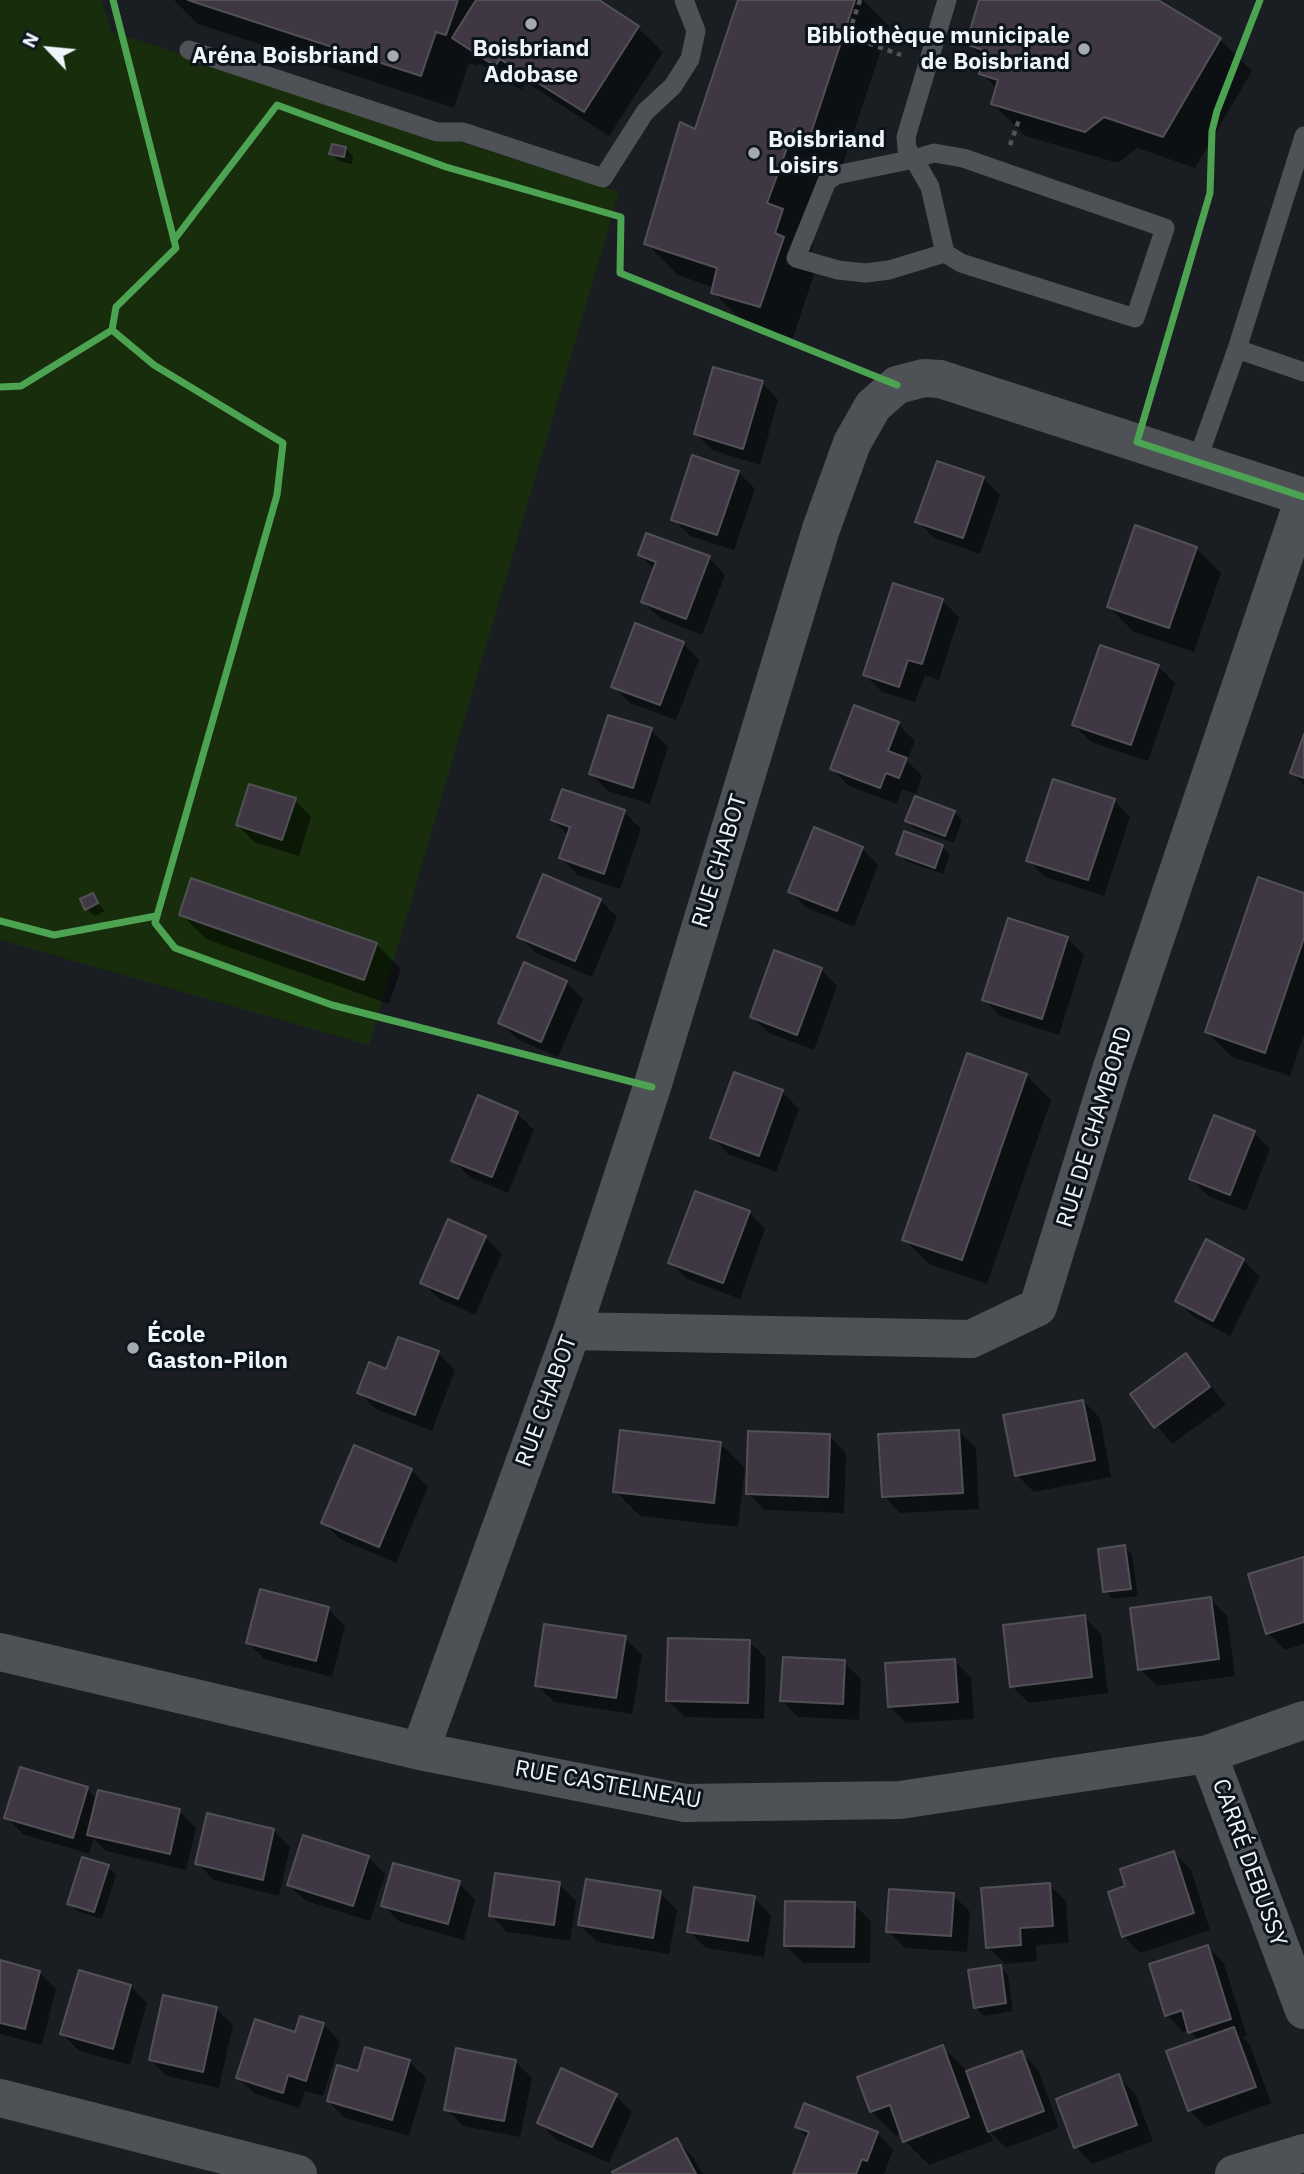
<!DOCTYPE html>
<meta charset="utf-8">
<style>
body{margin:0}
#map{position:relative;width:1304px;height:2174px;overflow:hidden;background:#1a1e22;font-family:"IBM Plex Sans",sans-serif}
canvas{display:block}
.north{position:absolute;left:14px;top:14px;width:70px;height:70px;-webkit-text-stroke:5px #0d151c;paint-order:stroke;rotate:296deg;font-size:19px;font-weight:700;line-height:28px;text-align:center;color:#eff5fa}
.north::after{content:'';display:block;margin:auto;width:24px;height:32px;background:#eff5fa;clip-path:polygon(50% 0,100% 100%,50% 72%,0 100%)}
</style>
<div id="map">
<canvas width="1304" height="2174"></canvas>
<div class="north">N</div>
</div>
<script>
const g = document.querySelector('canvas').getContext('2d');
g.lineJoin = 'round';
function fillPath(path, color) {
  g.fillStyle = color;
  g.fill(path, 'evenodd');
}
function toPath(rows) {
  const path = new Path2D();
  for (const r of rows) {
    path.moveTo(r[0], r[1]);
    for (let i = 2; i < r.length; i += 2) path.lineTo(r[i], r[i + 1]);
  }
  return path;
}
function trace(path, color, width, dash) {
  g.strokeStyle = color;
  g.lineWidth = width;
  g.lineCap = dash ? 'butt' : 'round';
  g.setLineDash(dash || []);
  g.stroke(path);
}
function label(font, color, halo, rows, align = 'center') {
  g.font = font + ' "IBM Plex Sans",sans-serif';
  g.lineWidth = 6;
  g.setLineDash([]);
  g.textBaseline = 'middle';
  g.strokeStyle = halo;
  g.fillStyle = color;
  for (const [text, x, y, turn = 0] of rows) {
    g.save();
    g.translate(x, y);
    g.rotate((+turn || 0) * Math.PI / 180);
    g.textAlign = isNaN(turn) ? turn : align;
    if (halo) g.strokeText(text, 0, 0);
    g.fillText(text, 0, 0);
    g.restore();
  }
}
const green = toPath([
 [0,0,101,0,112,32,619,192,369,1045,0,940]
]);
const shadow = toPath([
 [174,0,595,0,638,28,663,52,609,136,526,82,521,90,479,63,478,66,469,63,454,108,198,24],
 [739,0,863,0,889,26,842,167,827,160,801,230,814,243,807,263,815,271,793,338,746,325,713,292,714,288,678,275,646,243,696,131],
 [981,0,1155,0,1219,39,1252,71,1195,168,1137,148,1118,163,1025,136,993,104,997,89,981,73,985,60,968,43],
 [345,148,353,156,352,164,339,161,331,153],
 [762,383,778,400,760,465,712,450,696,434],
 [938,463,984,479,1000,495,980,554,934,538,917,521],
 [738,472,755,489,734,550,690,536,673,519],
 [1196,548,1221,573,1194,652,1134,632,1109,607],
 [640,555,709,558,725,575,702,635,660,618,643,602,655,570],
 [895,585,943,601,959,617,939,680,925,675,915,702,882,692,865,675],
 [683,643,699,660,676,720,630,703,613,686],
 [1158,666,1175,683,1148,761,1091,742,1074,725],
 [898,724,915,741,907,761,922,776,916,794,902,789,897,804,849,786,832,769],
 [651,730,668,747,650,804,608,791,591,774],
 [1304,739,1304,785,1292,772],
 [295,800,311,817,299,856,254,842,238,825],
 [1114,800,1130,817,1104,896,1045,877,1028,860],
 [624,812,641,829,620,889,578,875,561,858,569,836,553,820],
 [954,812,962,820,954,843,915,829,907,821],
 [942,847,950,854,943,874,906,861,898,853],
 [862,848,878,865,854,927,807,908,790,892],
 [92,895,105,911,95,916,87,909],
 [1304,895,1304,1035,1290,1076,1232,1057,1207,1032],
 [600,900,617,917,592,977,536,953,519,936],
 [181,914,376,944,401,969,389,1004,206,939],
 [1067,938,1084,955,1059,1035,1000,1016,984,999],
 [821,969,837,986,814,1050,769,1033,752,1017],
 [566,982,583,999,558,1057,517,1039,500,1022],
 [1026,1075,1051,1100,987,1284,929,1264,904,1239],
 [782,1092,799,1109,776,1172,728,1154,712,1137],
 [517,1113,534,1130,508,1193,470,1177,454,1161],
 [1254,1132,1270,1149,1246,1211,1208,1196,1191,1179],
 [749,1212,765,1229,740,1299,687,1279,670,1263],
 [485,1237,502,1254,475,1315,439,1299,422,1282],
 [1243,1260,1260,1277,1230,1336,1194,1317,1177,1301],
 [438,1353,455,1370,432,1431,376,1409,359,1393,388,1371],
 [1186,1355,1226,1405,1172,1444,1132,1394],
 [1083,1401,1100,1418,1111,1477,1034,1492,1017,1475],
 [959,1431,976,1448,979,1509,900,1513,884,1496],
 [830,1436,846,1453,844,1513,765,1510,748,1494],
 [720,1443,745,1468,738,1527,640,1516,615,1491],
 [411,1470,428,1487,396,1563,340,1539,323,1522],
 [1124,1547,1132,1555,1138,1596,1113,1599,1105,1591],
 [1304,1558,1304,1644,1285,1650,1268,1633],
 [1210,1599,1227,1615,1235,1676,1157,1686,1140,1669],
 [328,1609,345,1626,332,1677,264,1659,248,1642],
 [1084,1617,1101,1634,1108,1693,1029,1703,1012,1686],
 [625,1638,642,1655,632,1714,554,1702,537,1685],
 [749,1641,766,1658,764,1719,685,1717,668,1701],
 [954,1661,971,1677,974,1719,906,1723,890,1706],
 [844,1662,861,1679,859,1720,798,1717,782,1700],
 [87,1789,97,1800,179,1811,196,1828,186,1870,106,1851,94,1839,89,1854,23,1834,6,1817],
 [274,1831,290,1847,279,1896,214,1880,197,1863],
 [1174,1853,1191,1870,1210,1930,1140,1953,1123,1936,1127,1887],
 [368,1857,385,1874,370,1921,306,1901,289,1885],
 [108,1867,116,1875,102,1919,77,1911,69,1903],
 [459,1883,475,1900,464,1940,400,1922,383,1905],
 [559,1884,576,1901,570,1941,507,1932,491,1915],
 [1049,1885,1066,1901,1069,1943,1036,1945,1037,1961,1005,1964,988,1947],
 [660,1893,677,1910,669,1954,597,1942,580,1925],
 [953,1895,970,1912,967,1952,905,1948,888,1931],
 [754,1898,771,1915,764,1957,706,1948,689,1931],
 [854,1904,871,1921,870,1963,803,1963,786,1946],
 [1208,1947,1224,1964,1247,2036,1242,2037,1250,2045,1271,2103,1206,2127,1189,2110,1199,2041,1189,2030,1183,2032,1167,2015],
 [1189,2006,1190,2009,1174,2015,1174,2011],
 [0,1962,39,1972,56,1989,42,2045,0,2034],
 [1000,1967,1008,1975,1013,2011,984,2016,976,2008],
 [131,1986,147,2003,130,2065,79,2051,62,2034],
 [216,2009,233,2025,219,2088,167,2076,150,2060],
 [301,2018,324,2025,340,2042,323,2096,305,2091,299,2108,255,2094,238,2078,297,2034],
 [942,2047,968,2072,1021,2053,1038,2069,1059,2128,1006,2148,989,2131,993,2141,929,2165,905,2141,902,2134,896,2136,871,2111],
 [409,2061,426,2078,409,2136,345,2118,328,2101,359,2073],
 [515,2061,532,2078,520,2137,463,2126,446,2109],
 [1118,2077,1135,2093,1153,2141,1092,2164,1076,2147],
 [615,2095,632,2112,609,2163,555,2139,539,2122],
 [797,2127,877,2133,893,2150,884,2174,794,2174,808,2138],
 [677,2140,693,2157,703,2174,615,2174]
]);
const building = toPath([
 [188,0,458,0,446,35,436,32,421,76,188,0],
 [476,0,599,0,639,26,584,112,500,59,495,66,452,38,476,0],
 [738,0,855,0,810,136,794,129,767,203,783,209,775,233,784,237,760,307,711,293,717,268,644,244,680,122,695,129,738,0],
 [979,0,1158,0,1221,38,1163,137,1104,117,1085,132,991,104,998,80,979,74,985,51,966,44,979,0],
 [332,144,346,147,344,157,329,154,332,144],
 [713,367,763,381,743,449,694,434,713,367],
 [692,455,739,471,717,535,671,520,692,455],
 [937,461,984,477,963,538,915,522,937,461],
 [1135,525,1197,547,1169,628,1107,607,1135,525],
 [646,533,710,556,686,619,641,602,656,562,638,555,646,533],
 [893,583,943,599,922,664,908,660,899,687,863,675,893,583],
 [635,623,684,642,660,705,611,687,635,623],
 [1100,645,1159,665,1131,745,1072,725,1100,645],
 [854,705,899,722,888,751,907,758,899,778,886,773,880,788,830,769,854,705],
 [608,715,652,728,633,788,589,774,608,715],
 [1304,734,1304,778,1290,773,1304,734],
 [1053,779,1115,799,1088,880,1026,861,1053,779],
 [249,784,296,798,282,840,236,825,249,784],
 [562,789,625,810,604,874,559,858,570,827,551,820,562,789],
 [915,796,955,811,945,836,905,821,915,796],
 [814,827,863,847,837,911,788,892,814,827],
 [904,831,943,845,935,868,896,854,904,831],
 [543,874,601,899,575,961,517,937,543,874],
 [1258,877,1304,893,1304,938,1265,1053,1205,1032,1258,877],
 [191,878,377,943,364,980,179,915,191,878],
 [93,893,98,903,85,910,80,899,93,893],
 [1008,918,1068,937,1042,1019,982,1000,1008,918],
 [774,950,822,968,797,1035,750,1017,774,950],
 [524,962,567,981,541,1042,498,1023,524,962],
 [967,1053,1027,1074,962,1260,902,1240,967,1053],
 [734,1072,783,1090,759,1156,710,1138,734,1072],
 [478,1095,518,1112,492,1177,451,1161,478,1095],
 [1214,1115,1255,1131,1230,1195,1189,1179,1214,1115],
 [695,1191,750,1211,723,1283,668,1263,695,1191],
 [448,1219,486,1236,458,1299,420,1283,448,1219],
 [1206,1239,1244,1259,1213,1321,1175,1301,1206,1239],
 [398,1337,439,1351,415,1415,357,1393,369,1362,386,1369,398,1337],
 [1186,1353,1210,1387,1154,1428,1130,1394,1186,1353],
 [1083,1400,1095,1460,1015,1476,1003,1415,1083,1400],
 [620,1430,721,1442,714,1503,613,1492,620,1430],
 [959,1430,963,1493,882,1497,878,1434,959,1430],
 [748,1431,830,1434,828,1497,746,1494,748,1431],
 [354,1445,412,1469,379,1547,321,1523,354,1445],
 [1125,1545,1131,1589,1103,1592,1098,1549,1125,1545],
 [1304,1557,1304,1622,1266,1634,1248,1574,1304,1557],
 [260,1589,329,1607,316,1661,246,1643,260,1589],
 [1211,1597,1219,1659,1138,1670,1130,1608,1211,1597],
 [1085,1615,1092,1677,1010,1687,1003,1625,1085,1615],
 [544,1624,626,1636,616,1698,535,1686,544,1624],
 [668,1638,750,1640,748,1703,666,1701,668,1638],
 [783,1657,845,1660,843,1704,780,1701,783,1657],
 [955,1659,958,1702,888,1707,885,1663,955,1659],
 [20,1767,88,1787,73,1838,4,1818,20,1767],
 [98,1790,180,1809,170,1854,87,1835,98,1790],
 [207,1813,274,1829,263,1880,195,1864,207,1813],
 [303,1835,369,1856,353,1906,287,1885,303,1835],
 [1174,1851,1194,1913,1122,1937,1108,1892,1125,1886,1120,1869,1174,1851],
 [82,1857,109,1865,94,1912,67,1904,82,1857],
 [393,1863,460,1881,448,1924,381,1906,393,1863],
 [495,1873,560,1882,554,1925,489,1916,495,1873],
 [586,1879,661,1891,653,1938,578,1925,586,1879],
 [1050,1883,1053,1926,1020,1928,1021,1945,986,1948,981,1888,1050,1883],
 [694,1887,755,1896,748,1941,687,1932,694,1887],
 [889,1889,954,1893,951,1936,886,1932,889,1889],
 [785,1901,855,1902,854,1947,784,1946,785,1901],
 [1208,1945,1231,2019,1188,2033,1182,2010,1165,2016,1149,1964,1208,1945],
 [0,1960,40,1971,25,2029,0,2023,0,1960],
 [1001,1965,1006,2003,974,2008,968,1970,1001,1965],
 [79,1970,131,1985,113,2049,60,2034,79,1970],
 [163,1995,217,2007,203,2072,149,2060,163,1995],
 [300,2016,324,2023,306,2081,288,2075,283,2093,236,2078,255,2019,295,2032,300,2016],
 [1234,2027,1256,2087,1188,2111,1166,2051,1234,2027],
 [943,2045,969,2117,903,2142,890,2105,870,2112,857,2077,943,2045],
 [365,2047,410,2060,392,2120,327,2101,337,2065,358,2071,365,2047],
 [456,2048,516,2060,504,2121,444,2110,456,2048],
 [1022,2051,1044,2111,988,2132,966,2071,1022,2051],
 [561,2068,617,2094,592,2147,537,2123,561,2068],
 [1119,2074,1137,2125,1074,2148,1056,2099,1119,2074],
 [804,2103,878,2132,867,2161,862,2159,856,2174,793,2174,809,2132,795,2127,804,2103],
 [677,2138,696,2174,613,2174,612,2172,677,2138]
]);
const path = toPath([
 [860,0,848,36,901,55],
 [1010,145,1019,120]
]);
const lane = toPath([
 [189,50,437,132,463,132,603,178,645,112,673,86,690,59,696,31,684,0],
 [1304,136,1237,349,1304,372],
 [945,253,889,270,866,273,838,270,796,258,827,181,836,175,914,159,934,153,963,158,1165,228,1135,318,961,263,945,253,930,187,914,159,907,149,906,137,947,0],
 [1197,461,1237,349]
]);
const street = toPath([
 [572,1331,971,1339,1038,1307,1111,1070,1304,498],
 [0,1652,420,1751,685,1803,900,1800,1208,1754,1304,1720],
 [420,1751,572,1331,652,1087,821,529,852,443,873,406,897,385,924,378,940,379,1304,497],
 [1208,1754,1304,2010],
 [0,2098,298,2174],
 [1234,2174,1304,2153]
]);
const cycleway = toPath([
 [1260,0,1217,111,1212,131,1210,193,1137,442,1304,497],
 [174,240,277,105,446,167,621,217,620,273,897,385],
 [112,330,116,307,176,248,113,0],
 [0,387,21,386,112,330,154,365,283,443,277,495,155,923,175,948,332,1005,652,1087],
 [0,921,54,935,156,916]
]);
const markers = [
 [531,24,7,"#a4aaae"],
 [1084,49,7,"#a4aaae"],
 [393,56,7,"#a4aaae"],
 [754,153,7,"#a4aaae"],
 [133,1348,7,"#a4aaae"]
];
const poiNames = [
 ["Bibliothèque municipale",1070,36],
 ["de Boisbriand",1070,62],
 ["Boisbriand",531,49,"center"],
 ["Adobase",531,75,"center"],
 ["Aréna Boisbriand",379,56],
 ["Boisbriand",768,140,"left"],
 ["Loisirs",768,166,"left"],
 ["École",147,1335,"left"],
 ["Gaston-Pilon",147,1361,"left"]
];
const streetNames = [
 ["RUE CHABOT",720,861,-73],
 ["RUE DE CHAMBORD",1095,1127,-73],
 ["RUE CHABOT",547,1401,-70],
 ["RUE CASTELNEAU",608,1785,10],
 ["CARRÉ DEBUSSY",1249,1863,70]
];
fillPath(green, '#172d0c');
fillPath(shadow, '#0007');
fillPath(building, '#403745');
trace(building, '#515155', 2);
trace(path, '#515558', 4.5, [5, 5]);
trace(lane, '#4e5155', 19);
trace(street, '#4e5155', 38);
trace(cycleway, '#4ca352', 7);
for (const [x, y, r, color] of markers) {
  const dot = new Path2D();
  dot.arc(x, y, r, 0, 2 * Math.PI);
  g.fillStyle = color;
  g.fill(dot);
  trace(dot, '#0d151c', 2.5);
}
label('bold 23px', '#eff5fa', '#0d151c', poiNames, 'right');
label('23px', '#eff5fa', '#0d151c', streetNames);
</script>
